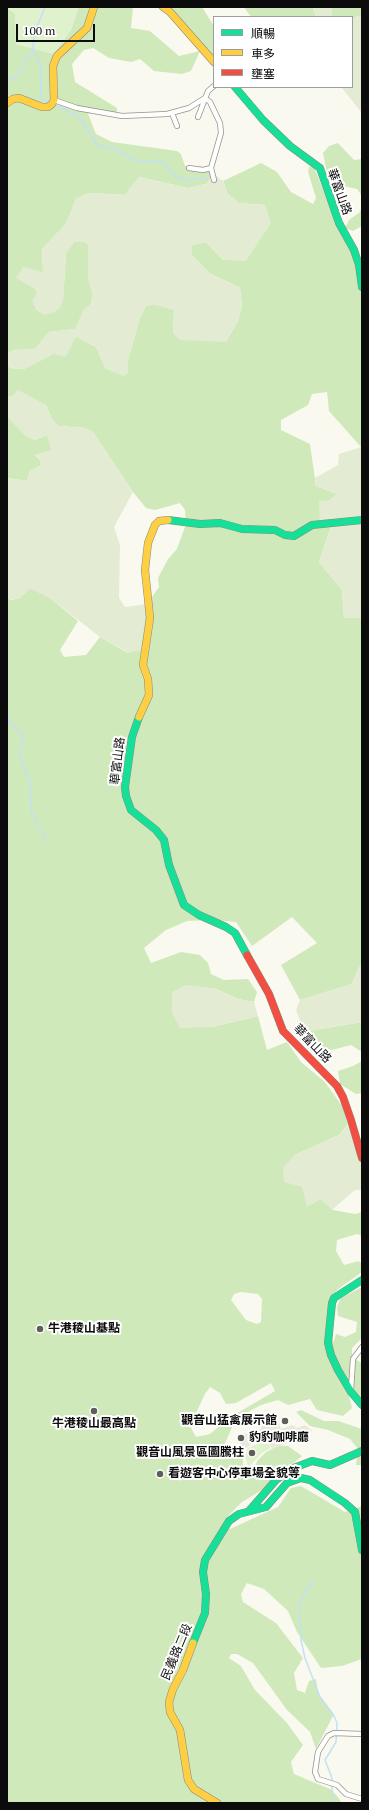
<!DOCTYPE html>
<meta charset="utf-8">
<style>
body{margin:0}
#map{position:relative;width:369px;height:1810px;overflow:hidden;background:#faf9ef;font-family:"PT Serif","Noto Sans TC",serif}
canvas{display:block}
.frame{position:absolute;inset:0;border:8px solid #0b0b0b;pointer-events:none}
.legend{position:absolute;left:213px;top:16px;width:140px;height:72px;box-sizing:border-box;background:#fff;border:1px solid #9d9d9d;margin:0;padding:5px 7px;list-style:none;font-size:12px;color:#0b0b0b}
.legend li{display:flex;align-items:center;gap:8px;height:20px}
.legend b{width:20px;border:1px solid #9d9d9d}
.scale{position:absolute;left:16px;top:24px;width:79px;height:18px;box-sizing:border-box;border:2px solid #0b0b0b;border-top:0;padding-left:5px;font-size:12px;line-height:14px;white-space:nowrap;color:#0b0b0b;-webkit-text-stroke:3px #fff;paint-order:stroke}
</style>
<div id="map">
<canvas width="369" height="1810"></canvas>
<div class="frame"></div>
<ul class="legend">
<li><b style="height:5px;background:#16e098"></b>順暢</li>
<li><b style="height:5px;background:#ffcf43"></b>車多</li>
<li><b style="height:5px;background:#f24e42"></b>壅塞</li>
</ul>
<div class="scale">100 m</div>
</div>
<script>
const g = document.querySelector('canvas').getContext('2d');
g.lineJoin = 'round';
function fillPath(path, color) {
  g.fillStyle = color;
  g.fill(path, 'evenodd');
}
function toPath(rows) {
  const path = new Path2D();
  for (const r of rows) {
    path.moveTo(r[0], r[1]);
    for (let i = 2; i < r.length; i += 2) path.lineTo(r[i], r[i + 1]);
  }
  return path;
}
function trace(path, color, width, dash) {
  g.strokeStyle = color;
  g.lineWidth = width;
  g.lineCap = dash ? 'butt' : 'round';
  g.setLineDash(dash || []);
  g.stroke(path);
}
function label(font, color, halo, rows, align = 'center') {
  g.font = font + ' "PT Serif","Noto Sans TC",serif';
  g.lineWidth = 4;
  g.setLineDash([]);
  g.textBaseline = 'middle';
  g.strokeStyle = halo;
  g.fillStyle = color;
  for (const [text, x, y, turn = 0] of rows) {
    g.save();
    g.translate(x, y);
    g.rotate((+turn || 0) * Math.PI / 180);
    g.textAlign = isNaN(turn) ? turn : align;
    if (halo) g.strokeText(text, 0, 0);
    g.fillText(text, 0, 0);
    g.restore();
  }
}
const green = toPath([
 [8,7,79,7,71,30,54,54,16,44,15,14],
 [268,1440,271,1448,262,1453,248,1468,245,1456,248,1448]
]);
const forest = toPath([
 [7,7,15,14,16,44,54,54,71,30,79,7,133,7,131,28,150,31,179,56,200,51,191,71,182,74,154,71,140,59,131,62,109,58,93,48,84,50,72,64,75,82,117,108,117,113,96,111,88,114,96,134,112,142,177,151,181,154,185,166,209,167,214,174,206,184,188,188,139,177,125,195,89,193,76,199,66,224,42,249,43,272,35,289,37,293,63,300,66,253,74,242,84,242,88,244,88,278,93,295,91,304,84,310,75,329,49,332,35,349,14,350,7,354],
 [162,7,202,7,214,26,214,58],
 [244,7,313,7,316,17,251,17],
 [331,7,362,7,362,16,358,16,352,20,352,17,334,17,332,16],
 [338,143,354,160,362,159,362,196,357,189,335,184,328,178,323,153,329,146],
 [261,163,277,172,291,192,313,204,316,198,308,172,309,167,314,167,342,237,356,255,358,284,362,291,362,457,361,447,329,411,327,392,312,394,308,405,281,420,281,430,310,444,316,486,337,494,330,500,331,527,319,562,342,590,344,618,362,618,362,966,359,967,352,984,300,1000,281,965,317,943,292,917,252,946,236,922,216,920,187,921,166,930,144,948,151,963,181,952,200,955,208,963,211,974,224,980,248,979,257,992,254,1002,238,999,214,988,212,1027,258,1016,267,1050,287,1042,301,1062,325,1082,342,1106,348,1124,339,1135,295,1155,302,1187,321,1199,333,1210,355,1214,362,1212,362,1236,357,1234,337,1240,336,1251,344,1265,359,1261,362,1264,362,1272,338,1289,330,1299,327,1339,334,1341,336,1334,345,1337,356,1332,357,1322,338,1316,337,1307,341,1298,360,1288,362,1288,362,1338,352,1348,352,1357,362,1363,362,1400,351,1385,342,1369,335,1371,349,1396,352,1408,343,1416,317,1410,310,1399,288,1405,278,1400,261,1405,246,1413,233,1425,223,1448,228,1453,243,1458,243,1468,245,1471,253,1470,258,1460,266,1452,278,1446,288,1446,302,1456,262,1490,242,1502,228,1516,226,1526,230,1529,278,1507,291,1488,301,1486,345,1512,362,1506,362,1659,342,1666,321,1668,297,1632,288,1611,264,1589,247,1583,241,1594,243,1602,276,1623,303,1658,294,1673,297,1690,305,1693,309,1681,316,1679,318,1693,334,1714,316,1749,310,1732,287,1710,253,1663,237,1654,231,1654,229,1658,241,1666,255,1690,287,1723,303,1745,291,1762,294,1774,332,1790,340,1800,341,1803,7,1803,7,598,11,600,20,598,30,588,50,598,78,621,60,650,64,657,86,655,100,637,128,653,147,604,159,587,158,578,168,559,177,549,186,524,185,510,180,503,155,510,146,508,133,492,93,432,85,428,59,426,53,421,46,405,7,396,7,363,10,368,24,369,53,354,75,338,79,338,96,347,106,369,128,373,128,360,140,318,146,306,154,304,174,310,173,333,226,342,238,321,242,306,240,288,209,273,191,254,192,245,206,242,223,260,265,205,239,203,228,194,223,181],
 [241,1292,258,1294,262,1299,261,1322,257,1324,246,1320,231,1300,234,1294],
 [271,1383,275,1391,229,1418,210,1434,196,1437,190,1426,205,1394,210,1387,220,1393,226,1404,236,1403],
 [362,207,362,226,353,231,345,228,349,220,360,212],
 [7,416,26,436,35,440,47,435,52,450,35,455,40,460,40,466,30,471,27,481,7,478],
 [362,1022,362,1052,351,1045,332,1050,310,1044,309,1031],
 [362,1061,362,1093,356,1094,340,1084,338,1071,353,1066],
 [301,1410,324,1421,338,1421,362,1429,362,1465,356,1465,358,1449,350,1439,328,1430,310,1426,296,1412]
]);
const cemetery = toPath([
 [313,7,331,7,332,16,334,17,316,17],
 [358,16,362,16,362,113,341,87,352,87,352,20],
 [214,174,223,181,228,194,239,203,265,205,271,223,246,261,223,260,206,242,192,245,191,254,209,273,240,288,242,306,238,321,226,342,179,340,173,333,174,310,154,304,146,306,140,318,128,360,128,373,124,376,106,369,96,347,79,338,75,338,66,357,53,354,24,369,10,368,7,363,7,354,14,350,35,349,49,332,75,329,84,310,91,304,93,295,88,278,88,245,84,242,74,242,66,253,63,300,60,308,53,313,44,315,36,310,32,301,37,293,35,289,16,278,23,267,43,272,42,249,66,224,76,199,89,193,125,195,139,177,188,188,206,184],
 [18,390,46,405,53,421,59,426,85,428,93,432,133,492,114,527,120,545,119,598,125,607,147,604,141,650,129,653,100,637,50,598,30,588,20,598,11,600,7,598,7,478,26,481,30,471,40,466,40,460,35,455,52,450,47,435,35,440,26,436,7,416,7,396,12,396],
 [361,447,362,618,344,618,342,590,319,562,331,528,320,525,319,501,330,500,337,494,316,486,315,478,338,465,339,454],
 [362,966,362,1022,309,1031,300,1021,296,1010,300,1000,352,984,359,967],
 [185,985,214,988,238,999,254,1002,258,1016,212,1027,180,1028,172,1013,172,992],
 [348,1125,362,1165,362,1190,355,1190,332,1210,321,1199,307,1207,302,1187,284,1182,283,1167,295,1155,339,1135]
]);
const plaza = toPath([
 [276,1416,281,1429,292,1425,297,1428,305,1425,312,1431,290,1439,287,1443,272,1449,268,1440,270,1438,267,1434,260,1442,250,1445,247,1448,240,1445,246,1433,256,1438,265,1420]
]);
const stream = toPath([
 [45,7,34,34,33,49,41,69,41,99,50,103],
 [7,81,18,75,25,61,33,50],
 [55,105,79,117,99,147,114,148,136,161,164,162,176,177,185,180,206,178],
 [7,709,9,721,23,736,20,757,30,781,31,811,46,839],
 [314,1580,305,1593,299,1606,301,1640,305,1658,320,1697,334,1716,337,1723,336,1742,325,1760,332,1778,332,1791,334,1803]
]);
const street = toPath([
 [54,100,77,108,122,116,167,114,189,108,205,98,210,102,220,123,221,133,211,168,214,180],
 [172,113,177,126],
 [198,117,208,91,214,86],
 [189,168,203,170,211,168],
 [351,1390,353,1359,362,1347],
 [362,1734,334,1733,328,1736,318,1752,315,1772,318,1779,337,1785,346,1794,362,1799]
]);
const fast = toPath([
 [235,87,263,120,290,146,320,168,339,223,354,250,359,265,362,287],
 [168,520,200,524,220,523,242,529,275,530,285,535,294,536,312,525,362,520],
 [139,717,132,737,125,787,126,796,131,810,156,830,164,840,169,865,184,905,199,915,226,927,235,933,247,955],
 [362,1280,334,1298,332,1303,328,1343,331,1355,338,1370,351,1392,362,1405],
 [249,1511,276,1480,291,1469,312,1461,330,1465,362,1451],
 [193,1643,205,1613,206,1594,203,1572,205,1560,229,1521,239,1514,266,1507,287,1483,301,1478,310,1480,345,1503,355,1512,362,1550]
]);
const slow = toPath([
 [163,7,170,12,214,62],
 [7,103,13,99,19,98,42,107,48,107,52,104,54,100,53,66,57,56,87,28,94,7],
 [139,717,149,695,148,679,143,665,150,618,145,570,148,543,155,525,159,521,168,520],
 [193,1643,183,1670,173,1689,169,1702,170,1712,180,1730,188,1780,194,1789,217,1803]
]);
const jam = toPath([
 [247,955,269,994,283,1031,337,1086,343,1097,351,1120,362,1158]
]);
const markers = [
 [40,1329,4,"#5f5e5b"],
 [94,1411,4,"#5f5e5b"],
 [285,1421,4,"#5f5e5b"],
 [241,1438,4,"#5f5e5b"],
 [252,1453,4,"#5f5e5b"],
 [160,1474,4,"#5f5e5b"]
];
const streetNames = [
 ["華富山路",339,192,70],
 ["華富山路",118,761,-83],
 ["華富山路",312,1044,46],
 ["民義路二段",177,1652,-67]
];
const poiNames = [
 ["牛港稜山基點",48,1329],
 ["觀音山猛禽展示館",277,1421,"right"],
 ["牛港稜山最高點",94,1424,"center"],
 ["豹豹咖啡廳",249,1438],
 ["觀音山風景區圖騰柱",244,1453,"right"],
 ["看遊客中心停車場全貌等",168,1474]
];
fillPath(green, '#e0f1cd');
fillPath(forest, '#cfe9bb');
fillPath(cemetery, '#e3ecd2');
fillPath(plaza, '#eae8da');
trace(stream, '#c3e0f6', 1.5);
trace(street, '#93928e', 6);
trace(fast, '#898984', 8);
trace(slow, '#898984', 8);
trace(jam, '#898984', 8);
trace(street, '#fefefd', 4.5);
trace(fast, '#16e098', 7);
trace(slow, '#ffcf43', 7);
trace(jam, '#f24e42', 7);
for (const [x, y, r, color] of markers) {
  const dot = new Path2D();
  dot.arc(x, y, r, 0, 2 * Math.PI);
  g.fillStyle = color;
  g.fill(dot);
  trace(dot, '#fff', 1.5);
}
label('12px', '#0b0b0b', '#fff', streetNames);
label('bold 12px', '#0b0b0b', '#fff', poiNames, 'left');
</script>
